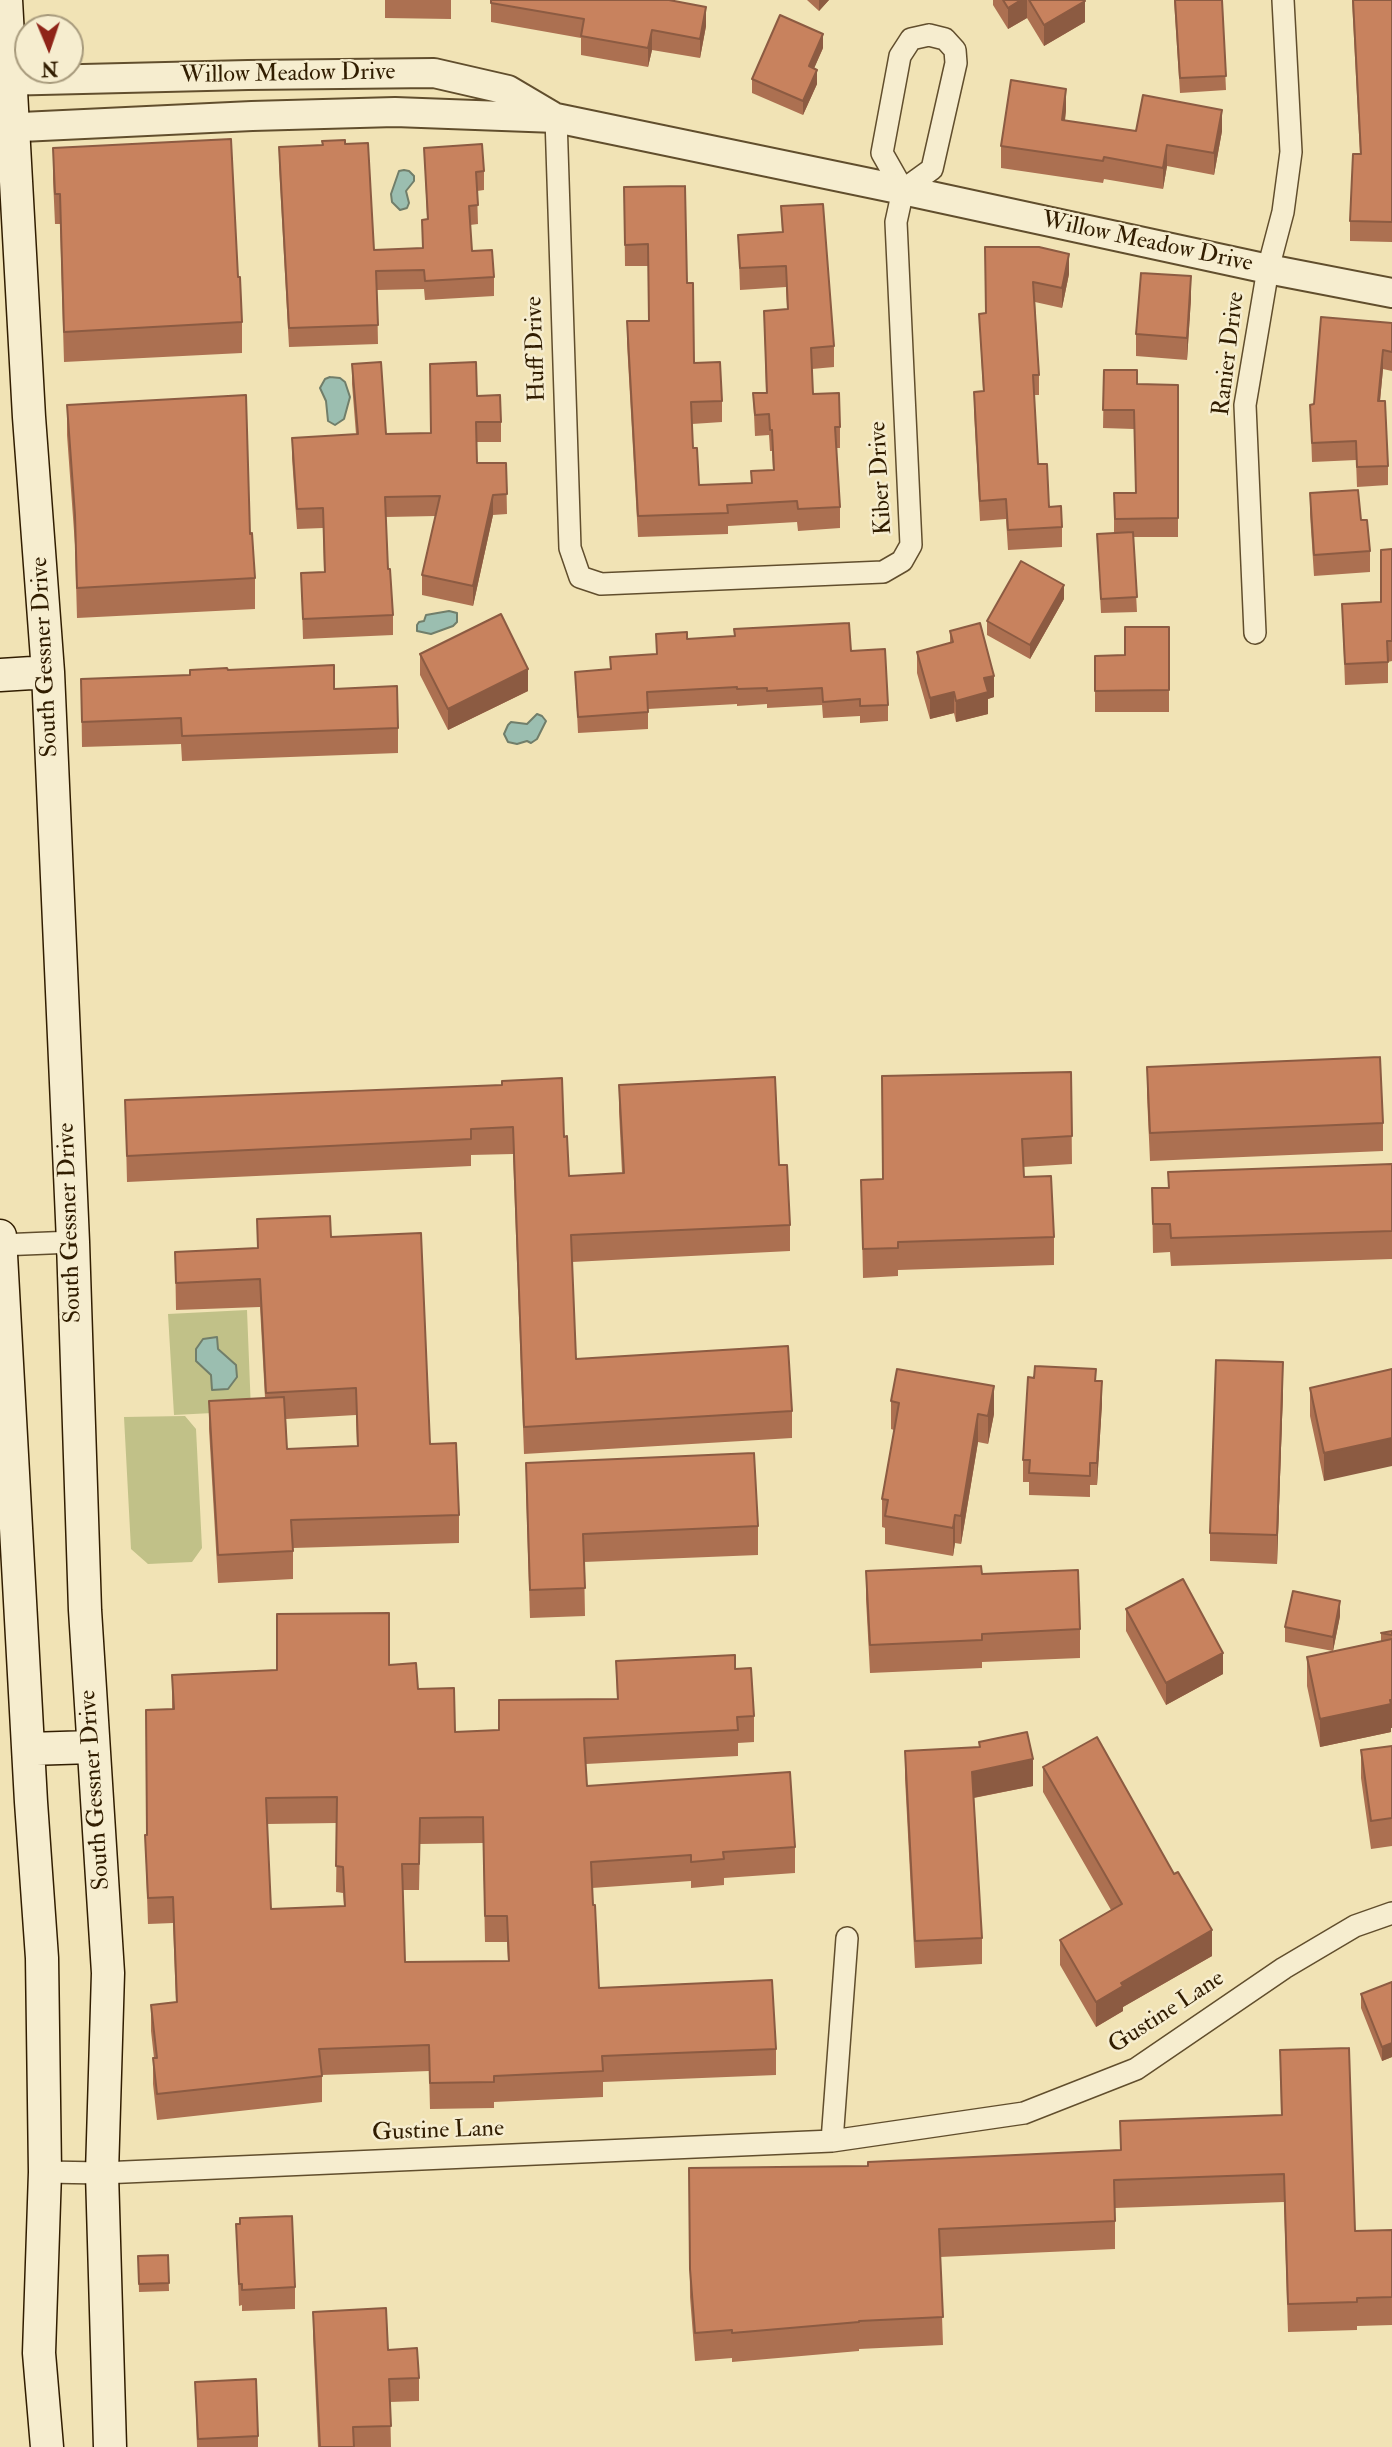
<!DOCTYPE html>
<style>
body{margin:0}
#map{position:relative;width:1392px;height:2447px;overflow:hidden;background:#f1e3b5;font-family:"IM FELL Double Pica",serif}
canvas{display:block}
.north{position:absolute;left:14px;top:14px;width:70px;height:70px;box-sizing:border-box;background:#f6edcf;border:2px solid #a79a7c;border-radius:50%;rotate:178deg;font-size:19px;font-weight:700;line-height:28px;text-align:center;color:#311d00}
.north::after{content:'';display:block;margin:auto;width:24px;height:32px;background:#8f2418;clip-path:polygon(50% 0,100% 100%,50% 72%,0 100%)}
</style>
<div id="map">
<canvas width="1392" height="2447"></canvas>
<div class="north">N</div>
</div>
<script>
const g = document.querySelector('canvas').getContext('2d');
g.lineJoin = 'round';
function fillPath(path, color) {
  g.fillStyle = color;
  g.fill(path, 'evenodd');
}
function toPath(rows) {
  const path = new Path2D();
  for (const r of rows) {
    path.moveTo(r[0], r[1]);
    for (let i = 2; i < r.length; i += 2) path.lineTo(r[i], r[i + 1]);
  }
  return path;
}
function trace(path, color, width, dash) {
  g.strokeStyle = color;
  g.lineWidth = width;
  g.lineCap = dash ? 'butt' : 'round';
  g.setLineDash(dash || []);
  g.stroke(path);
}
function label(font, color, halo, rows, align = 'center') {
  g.font = font + ' "IM FELL Double Pica",serif';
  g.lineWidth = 5;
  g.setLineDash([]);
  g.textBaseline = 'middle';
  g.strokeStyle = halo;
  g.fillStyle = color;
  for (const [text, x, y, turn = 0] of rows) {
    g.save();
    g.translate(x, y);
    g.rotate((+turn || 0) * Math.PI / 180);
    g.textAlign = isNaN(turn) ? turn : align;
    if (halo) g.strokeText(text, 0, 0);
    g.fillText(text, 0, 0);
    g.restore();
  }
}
const green = toPath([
 [247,1310,251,1411,174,1415,168,1314],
 [185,1416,196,1429,202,1548,192,1562,148,1564,131,1549,124,1417]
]);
const water = toPath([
 [404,170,409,171,414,176,414,181,406,191,409,203,407,208,400,210,392,202,391,194,399,171,404,170],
 [330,377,340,378,345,382,350,397,344,419,335,425,328,421,326,401,320,388,325,379,330,377],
 [449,611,457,613,457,622,453,626,431,634,417,631,417,625,419,622,424,621,426,615,449,611],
 [537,714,542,716,546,721,537,739,531,743,527,741,517,744,508,742,504,734,508,725,511,722,527,724,537,714],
 [217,1337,218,1349,236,1365,237,1377,228,1389,212,1390,211,1375,196,1361,196,1349,203,1339,217,1337]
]);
const minor = toPath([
 [929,35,945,39,955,50,956,63,932,169,903,190,882,153,900,56,911,39,929,35],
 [556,118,570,548,580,577,601,584,883,572,902,561,911,545,896,222,903,190],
 [1255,633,1245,405,1268,269,1283,212,1291,152,1283,0],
 [0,1245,73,1242],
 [832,2141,847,1938],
 [45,2172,102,2173,832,2141,1024,2113,1136,2069,1284,1968,1355,1926,1392,1913]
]);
const tertiary = toPath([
 [0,81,248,75,434,73,508,90,552,116],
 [0,128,252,116,395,112,556,118,903,190,1268,269,1392,293]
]);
const secondary = toPath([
 [6,0,29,417,48,672,73,1242,85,1610,108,1973,102,2173,110,2447],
 [0,675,48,672],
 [0,1236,31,1802,42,1958,45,2172,39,2353,47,2447],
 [29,1749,92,1747]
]);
const wall = toPath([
 [385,0,451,0,451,19,385,18],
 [807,0,829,0,819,11],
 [993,0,1084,0,1085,22,1044,46,1027,18,1008,29,993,5],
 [1174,0,1222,0,1226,90,1180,93],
 [1352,0,1392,0,1392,242,1350,241,1350,221,1360,154],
 [491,3,706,26,700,58,652,50,648,67,581,55,581,38,491,22],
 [823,48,814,68,817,84,803,115,752,93,752,79],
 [1066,110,1065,121,1136,131,1222,131,1214,175,1167,166,1163,189,1104,179,1103,183,1001,168,1001,146],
 [345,144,374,250,422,248,422,220,427,219,424,148,484,171,484,190,477,191,478,224,470,225,472,251,494,277,494,296,425,300,424,289,377,290,378,344,289,347,279,166,279,147],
 [53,148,238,277,242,322,242,353,64,362,60,224,55,224,53,179],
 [624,187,687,283,694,363,722,401,722,422,692,424,693,448,699,485,751,483,751,471,773,470,772,451,770,451,769,435,755,436,753,393,766,393,764,311,787,309,786,287,740,290,738,235,782,232,781,206,834,346,834,367,812,369,813,394,840,427,840,448,836,448,840,507,840,528,798,531,797,522,728,526,728,534,638,537,627,343,627,321,649,321,648,266,625,266],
 [985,247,1069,274,1062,308,1035,302,1039,375,1039,395,1034,395,1038,464,1049,507,1062,527,1062,547,1008,550,1006,519,980,521,974,412,974,392,983,391,979,314,986,313],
 [1191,298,1187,360,1136,356,1136,334],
 [1392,323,1392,371,1383,369,1380,401,1388,466,1388,485,1357,487,1356,460,1312,462,1310,405,1314,404],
 [352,364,386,434,431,433,477,396,501,422,501,442,476,442,477,463,506,463,507,514,493,515,473,606,422,595,422,575,436,516,386,517,388,569,393,615,393,635,303,639,301,573,324,572,323,528,297,529,292,458,292,438,356,434,352,384],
 [1104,370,1137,384,1178,385,1178,537,1133,537,1137,612,1101,613,1097,534,1114,533,1114,493,1136,493,1134,429,1103,428],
 [67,405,250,534,255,578,255,609,77,618,75,545,67,435],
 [1310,493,1361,520,1370,551,1370,572,1314,576,1310,514],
 [1392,549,1392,661,1388,662,1388,683,1345,685,1342,604,1381,602],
 [1064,599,1030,659,987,635,987,621],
 [1169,627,1169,712,1095,712,1095,656,1125,655],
 [950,631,994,697,988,699,988,714,956,722,954,713,930,719,917,673,917,652,950,643],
 [656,634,687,639,851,651,888,705,888,721,860,723,860,716,823,718,822,705,767,708,767,704,737,706,737,704,648,709,648,729,578,733,575,672,610,669,610,657,656,655],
 [420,654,528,691,448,730,420,675],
 [228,670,334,689,398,728,398,753,182,761,181,744,82,747,81,679,190,675],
 [1147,1067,1383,1123,1383,1151,1150,1161,1147,1095],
 [1071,1072,1072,1164,1023,1167,1024,1177,1054,1237,1054,1265,898,1270,898,1276,863,1278,861,1180,883,1179],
 [502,1085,564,1137,569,1176,622,1173,619,1111,619,1085,779,1165,790,1225,790,1251,572,1262,576,1359,792,1411,792,1438,524,1454,513,1154,471,1155,471,1166,127,1182,125,1100],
 [1392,1164,1392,1259,1171,1266,1170,1252,1153,1253,1152,1188,1168,1188],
 [257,1219,331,1237,430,1444,459,1515,459,1543,293,1548,293,1579,218,1583,209,1429,209,1401,265,1398,260,1307,176,1310,175,1252,257,1248],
 [356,1415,357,1446,287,1449,286,1419],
 [1392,1369,1324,1481,1310,1416,1310,1388],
 [1096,1381,1102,1403,1097,1485,1090,1485,1090,1497,1029,1495,1029,1482,1023,1482,1023,1460],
 [1283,1390,1277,1564,1210,1561,1210,1533],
 [891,1401,994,1414,988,1444,978,1442,961,1544,955,1543,953,1556,885,1544,885,1528,882,1527,882,1499,894,1430,891,1429],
 [526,1463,758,1526,758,1555,584,1562,585,1616,530,1618,526,1491],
 [866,1571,1080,1629,1080,1658,982,1662,982,1668,870,1673,866,1599],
 [1126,1609,1223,1674,1166,1705,1126,1631],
 [1340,1616,1333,1651,1285,1642,1285,1627],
 [1392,1631,1392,1728,1391,1728,1391,1732,1320,1747,1307,1686,1307,1657,1381,1641,1381,1633],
 [616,1661,735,1669,754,1716,754,1742,738,1743,738,1756,586,1764,587,1786,795,1847,795,1873,724,1878,724,1885,691,1888,691,1881,592,1888,599,1988,776,2049,776,2075,603,2082,603,2097,494,2102,494,2108,430,2109,429,2071,322,2075,322,2102,157,2120,153,2084,153,2058,154,2058,151,2031,151,2005,176,2003,173,1923,148,1924,145,1835,147,1835,172,1709,172,1675,389,1665,418,1689,455,1732,499,1730,617,1699],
 [337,1823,336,1892,343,1893,344,1906,271,1909,267,1824],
 [483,1843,485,1942,507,1942,508,1961,405,1962,403,1890,419,1890,420,1844],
 [979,1742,1033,1786,974,1798,982,1938,982,1964,915,1968,905,1778,905,1751,979,1747],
 [1392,1746,1392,1846,1371,1849,1361,1778,1361,1750],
 [1043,1767,1174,1874,1212,1956,1123,2007,1123,2011,1096,2027,1060,1965,1060,1940,1111,1910,1043,1792],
 [1392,1982,1392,2057,1382,2061,1361,2008,1361,1994],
 [1280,2050,1355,2231,1392,2230,1392,2325,1357,2326,1357,2330,1288,2332,1284,2202,1115,2208,1115,2249,940,2257,943,2345,859,2349,859,2351,732,2362,732,2358,695,2361,690,2297,689,2168,868,2166,1120,2150,1120,2121,1281,2115],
 [236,2224,295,2287,295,2309,242,2311,242,2305,239,2306],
 [168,2255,169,2291,139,2292,138,2256],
 [313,2312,388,2350,419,2378,419,2401,390,2402,391,2447,318,2447,313,2335],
 [195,2382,258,2436,258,2447,197,2447]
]);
const shadedWall = toPath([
 [819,0,829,0,819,11],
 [1021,0,1027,0,1027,18,1008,29,1008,8],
 [1085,1,1085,22,1044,46,1044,25],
 [706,7,706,26,700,58,700,39],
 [652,30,652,50,648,67,648,48],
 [823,34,823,48,809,80,809,66],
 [817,70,817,84,803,115,803,101],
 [1066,89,1066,110,1062,142,1062,120],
 [1222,110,1222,131,1214,175,1214,153],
 [1167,145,1167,166,1163,189,1163,168],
 [1069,254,1069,274,1062,308,1062,288],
 [1191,276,1191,298,1187,360,1187,338],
 [1383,350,1383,369,1378,421,1378,401],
 [493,495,493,515,473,606,473,586],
 [1064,585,1064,599,1030,659,1030,645],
 [528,669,528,691,448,730,448,709],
 [994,676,994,697,988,699,988,714,956,722,956,701,984,678],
 [954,692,954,713,930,719,930,698],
 [1283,1362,1283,1390,1277,1564,1277,1535],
 [1102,1381,1102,1403,1097,1485,1097,1463],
 [994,1386,994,1414,988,1444,988,1416],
 [978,1414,978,1442,961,1544,961,1516],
 [1392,1438,1392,1466,1324,1481,1324,1453],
 [955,1515,955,1543,953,1556,953,1528],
 [1340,1601,1340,1616,1333,1651,1333,1637],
 [1223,1653,1223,1674,1166,1705,1166,1683],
 [1392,1700,1392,1728,1391,1728,1391,1732,1320,1747,1320,1719],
 [1033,1759,1033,1786,972,1798,972,1772],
 [1212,1930,1212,1956,1123,2007,1123,2011,1096,2027,1096,2002,1121,1983],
 [1392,2043,1392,2057,1382,2061,1382,2047]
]);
const building = toPath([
 [491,0,669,0,706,7,700,39,652,30,648,48,581,36,584,19,491,3,491,0],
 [1003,0,1021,0,1008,8,1003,0],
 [1029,0,1084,0,1085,1,1044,25,1029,0],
 [1175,0,1222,0,1226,76,1180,78,1175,0],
 [1353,0,1392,0,1392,222,1350,221,1353,154,1361,154,1353,0],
 [780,15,823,34,809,66,817,70,803,101,752,79,780,15],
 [1011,80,1066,89,1062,120,1136,131,1143,95,1222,110,1214,153,1167,145,1163,168,1104,157,1103,161,1001,146,1011,80],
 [231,139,238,277,240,277,242,322,64,332,60,194,55,194,53,148,231,139],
 [345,140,345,144,368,143,374,250,423,248,422,220,428,219,424,148,482,144,484,171,476,172,478,205,469,206,472,251,492,250,494,277,425,281,424,270,376,271,378,325,289,328,279,147,323,145,322,141,345,140],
 [685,186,687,283,693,283,694,363,720,362,722,401,691,402,693,448,697,448,699,485,752,483,751,471,774,470,772,430,770,430,769,414,755,415,753,393,767,393,764,311,788,309,786,266,740,268,738,235,783,232,781,206,823,204,834,346,811,348,813,394,839,393,840,427,835,427,840,507,798,509,797,501,727,505,728,513,638,516,627,321,649,321,648,244,625,245,624,187,685,186],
 [985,247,1039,247,1069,254,1062,288,1033,282,1039,375,1033,375,1038,464,1047,464,1049,507,1061,506,1062,527,1008,530,1006,499,980,501,974,392,984,391,979,314,986,313,985,247],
 [1141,273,1191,276,1187,338,1136,334,1141,273],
 [1321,317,1392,323,1392,352,1383,350,1378,401,1385,401,1388,466,1357,467,1356,441,1312,443,1310,405,1314,404,1321,317],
 [381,362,386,434,431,433,430,364,476,362,477,396,500,395,501,422,476,422,477,463,506,463,507,494,493,495,473,586,422,575,440,496,385,497,388,569,390,569,393,615,303,619,301,573,325,572,323,508,297,509,292,438,358,434,352,364,381,362],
 [1104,370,1137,370,1137,384,1178,385,1178,518,1115,519,1114,493,1136,493,1134,410,1103,410,1104,370],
 [246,395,250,534,252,533,255,578,77,588,75,515,67,405,246,395],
 [1358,490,1361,520,1367,520,1370,551,1314,555,1310,493,1358,490],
 [1133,532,1137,597,1101,599,1097,534,1133,532],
 [1392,549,1392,641,1387,641,1388,662,1345,664,1342,604,1381,602,1381,550,1392,549],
 [1021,561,1064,585,1030,645,987,621,1021,561],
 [501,614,528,669,448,709,420,654,501,614],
 [849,623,851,651,885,649,888,705,860,706,860,699,823,702,822,688,767,691,767,688,737,689,737,687,647,692,648,712,578,717,575,672,611,669,610,657,657,654,656,634,687,632,687,639,735,636,734,629,849,623],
 [980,623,994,676,984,678,988,692,956,701,954,692,930,698,917,652,953,642,950,631,980,623],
 [1125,627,1169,627,1169,690,1095,691,1095,656,1125,655,1125,627],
 [334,665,334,689,397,686,398,728,182,736,181,718,82,722,81,679,190,675,190,670,227,668,228,670,334,665],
 [1380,1057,1383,1123,1150,1133,1147,1067,1380,1057],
 [1071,1072,1072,1136,1022,1139,1024,1177,1051,1176,1054,1237,898,1242,898,1248,863,1249,861,1180,883,1179,882,1076,1071,1072],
 [775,1077,779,1165,787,1165,790,1225,571,1235,576,1359,788,1346,792,1411,524,1427,513,1127,471,1129,471,1139,127,1156,125,1100,502,1085,502,1081,562,1078,564,1137,567,1136,569,1176,624,1173,619,1085,775,1077],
 [1392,1164,1392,1231,1171,1238,1170,1224,1153,1224,1152,1188,1169,1188,1168,1172,1392,1164],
 [330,1216,331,1237,421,1233,430,1444,456,1443,459,1515,291,1520,293,1551,218,1555,209,1401,284,1397,287,1449,358,1446,356,1388,266,1393,260,1279,176,1283,175,1252,258,1248,257,1219,330,1216],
 [1216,1360,1283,1362,1277,1535,1210,1533,1216,1360],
 [1035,1366,1096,1369,1095,1381,1102,1381,1097,1463,1090,1463,1090,1476,1029,1473,1030,1460,1023,1460,1028,1377,1034,1378,1035,1366],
 [897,1369,994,1386,988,1416,978,1414,961,1516,955,1515,953,1528,885,1516,888,1500,882,1499,899,1403,891,1401,897,1369],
 [1392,1369,1392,1438,1324,1453,1310,1388,1392,1369],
 [754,1453,758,1526,583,1534,585,1588,530,1590,526,1463,754,1453],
 [981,1566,982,1574,1078,1570,1080,1629,982,1634,982,1640,870,1645,866,1571,981,1566],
 [1183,1579,1223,1653,1166,1683,1126,1609,1183,1579],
 [1293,1591,1340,1601,1333,1637,1285,1627,1293,1591],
 [389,1613,389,1665,416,1663,418,1689,454,1688,455,1732,499,1730,499,1700,618,1699,616,1661,735,1655,735,1669,751,1668,754,1716,737,1717,738,1730,584,1738,587,1786,790,1772,795,1847,723,1852,724,1859,691,1862,691,1855,591,1862,593,1905,595,1905,599,1988,772,1980,776,2049,602,2056,603,2071,494,2076,494,2082,430,2083,429,2045,319,2049,322,2076,157,2094,153,2058,157,2058,151,2005,177,2002,173,1897,148,1898,145,1835,147,1835,146,1710,174,1709,172,1675,277,1670,277,1614,389,1613],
 [337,1797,336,1866,343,1867,345,1906,271,1909,266,1798,337,1797],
 [483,1817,485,1916,507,1916,509,1961,405,1962,402,1864,419,1864,420,1818,483,1817],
 [1392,1631,1392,1635,1381,1633,1392,1631],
 [1392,1639,1392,1700,1390,1700,1391,1704,1320,1719,1307,1657,1392,1639],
 [1027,1732,1033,1759,972,1772,982,1938,915,1941,905,1751,980,1747,979,1742,1027,1732],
 [1097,1737,1174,1874,1178,1872,1212,1930,1121,1983,1123,1986,1096,2002,1060,1940,1122,1904,1043,1767,1097,1737],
 [1392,1746,1392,1818,1371,1821,1361,1750,1392,1746],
 [1392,1982,1392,2043,1382,2047,1361,1994,1392,1982],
 [1349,2048,1355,2231,1392,2230,1392,2297,1357,2298,1357,2302,1288,2304,1284,2174,1114,2180,1115,2221,939,2229,943,2317,859,2321,859,2322,732,2333,732,2330,695,2333,690,2269,689,2168,868,2166,868,2162,1121,2150,1120,2121,1282,2115,1280,2050,1349,2048],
 [292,2216,295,2287,242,2290,242,2284,239,2284,236,2224,240,2224,240,2218,292,2216],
 [168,2255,169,2283,139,2284,138,2256,168,2255],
 [386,2308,388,2350,417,2348,419,2378,389,2379,391,2426,353,2427,354,2447,320,2447,313,2312,386,2308],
 [256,2379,258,2436,198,2439,195,2382,256,2379]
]);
const streetNames = [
 ["Willow Meadow Drive",288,75,-1],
 ["Willow Meadow Drive",1147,243,12],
 ["Huff Drive",537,349,-92],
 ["Ranier Drive",1230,354,-83],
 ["Kiber Drive",882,478,-93],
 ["South Gessner Drive",46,657,-93],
 ["South Gessner Drive",71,1223,-92],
 ["South Gessner Drive",96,1790,-94],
 ["Gustine Lane",1167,2013,-33],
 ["Gustine Lane",438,2132,-2]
];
fillPath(green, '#c1c188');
fillPath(water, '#9bbeb0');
trace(water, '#717e6a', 2);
trace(minor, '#614e2d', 24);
trace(tertiary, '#614e2d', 32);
trace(secondary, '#311d00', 35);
trace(minor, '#f6edcf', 21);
trace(tertiary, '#f6edcf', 28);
trace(secondary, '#f6edcf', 32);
fillPath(wall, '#ac7051');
fillPath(shadedWall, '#8c5b42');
fillPath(building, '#c8825e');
trace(building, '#8c5b42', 2);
label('24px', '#311d00', '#f6edcf', streetNames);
</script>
